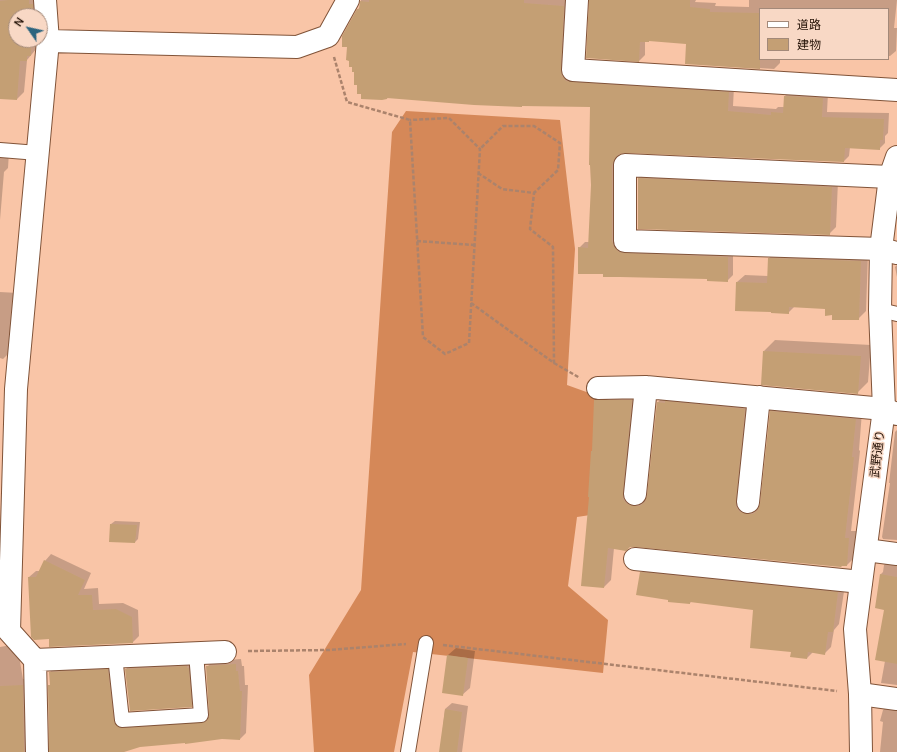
<!DOCTYPE html>
<meta charset="utf-8">
<style>
body{margin:0}
#map{position:relative;width:897px;height:752px;overflow:hidden;background:#f9c5a7;font-family:Manrope,"Noto Sans JP",sans-serif}
canvas{display:block}
.legend{position:absolute;left:759px;top:8px;width:130px;height:52px;box-sizing:border-box;background:#f8d8c5;border:1px solid #a38979;margin:0;padding:5px 7px;list-style:none;font-size:12px;color:#241207}
.legend li{display:flex;align-items:center;gap:8px;height:20px}
.legend b{width:20px;border:1px solid #a38979}
.north{position:absolute;left:8px;top:8px;width:40px;height:40px;box-sizing:border-box;background:#f8d8c5;border:1px solid #a38979;border-radius:50%;rotate:304deg;font-size:11px;font-weight:700;line-height:16px;text-align:center;color:#241207}
.north::after{content:'';display:block;margin:auto;width:14px;height:18px;background:#2c647e;clip-path:polygon(50% 0,100% 100%,50% 72%,0 100%)}
</style>
<div id="map">
<canvas width="897" height="752"></canvas>
<ul class="legend">
<li><b style="height:5px;background:#fff"></b>道路</li>
<li><b style="height:11px;background:#c49f74"></b>建物</li>
</ul>
<div class="north">N</div>
</div>
<script>
const g = document.querySelector('canvas').getContext('2d');
g.lineJoin = 'round';
function fillPath(path, color) {
  g.fillStyle = color;
  g.fill(path, 'evenodd');
}
function toPath(rows) {
  const path = new Path2D();
  for (const r of rows) {
    path.moveTo(r[0], r[1]);
    for (let i = 2; i < r.length; i += 2) path.lineTo(r[i], r[i + 1]);
  }
  return path;
}
function trace(path, color, width, dash) {
  g.strokeStyle = color;
  g.lineWidth = width;
  g.lineCap = dash ? 'butt' : 'round';
  g.setLineDash(dash || []);
  g.stroke(path);
}
function label(font, color, halo, rows, align = 'center') {
  g.font = font + ' Manrope,"Noto Sans JP",sans-serif';
  g.lineWidth = 3;
  g.setLineDash([]);
  g.textBaseline = 'middle';
  g.strokeStyle = halo;
  g.fillStyle = color;
  for (const [text, x, y, turn = 0] of rows) {
    g.save();
    g.translate(x, y);
    g.rotate((+turn || 0) * Math.PI / 180);
    g.textAlign = isNaN(turn) ? turn : align;
    if (halo) g.strokeText(text, 0, 0);
    g.fillText(text, 0, 0);
    g.restore();
  }
}
const forest = toPath([
 [406,111,560,120,575,249,567,385,617,403,597,514,577,517,568,586,608,620,603,673,413,652,394,752,314,752,309,675,361,590,392,132]
]);
const shadow = toPath([
 [0,0,40,0,39,16,16,16,16,40,38,40,37,48,27,60,24,92,17,99,0,98],
 [361,0,569,0,566,63,734,87,733,106,776,109,778,107,784,107,785,96,790,90,828,93,827,112,889,113,888,133,885,136,885,143,879,149,850,147,849,156,844,161,625,152,620,153,618,159,618,235,733,251,733,275,727,281,708,278,604,273,579,248,585,242,589,242,592,185,591,106,388,97,387,99,358,84,355,72,358,9,360,7],
 [590,0,696,0,695,2,716,3,715,6,749,7,749,0,897,0,894,28,897,28,896,51,890,56,888,56,888,9,760,9,760,59,780,59,780,63,774,69,686,63,687,43,650,40,645,41,645,55,639,61],
 [0,148,9,152,8,168,4,172,0,220],
 [645,172,838,181,836,227,829,234,638,178],
 [777,251,868,254,866,311,858,319,833,314,826,308,795,306,788,313,737,282,745,275,768,276,769,258],
 [897,265,897,277,895,267],
 [0,292,18,293,10,352,3,359,0,358],
 [775,340,871,345,868,382,857,393,764,351],
 [602,393,639,393,642,500,647,499,658,402,665,395,752,402,755,508,760,507,771,411,778,404,862,412,859,450,860,451,851,531,856,531,854,558,847,565,636,546,614,548,611,580,604,587,593,450,595,400],
 [897,430,897,540,883,539,882,537,890,483,889,483,895,432],
 [115,521,140,522,138,539,135,542,111,524],
 [4,533,4,556,0,560,0,534],
 [51,554,91,573,84,589,98,588,99,604,123,603,138,610,139,636,133,642,50,638,29,577,36,571,40,571,45,561],
 [890,559,897,560,897,685,881,683,885,661,885,609,881,574,883,572,884,565],
 [648,565,845,585,839,624,834,630,831,647,824,654,813,652,807,658,792,652,755,609,692,601,690,603,641,573],
 [17,644,23,679,30,678,29,752,0,752,0,647],
 [456,648,475,651,470,688,462,695,448,655],
 [241,659,242,666,244,666,245,685,248,685,246,733,240,739,222,738,140,746,121,752,52,752,50,672,56,666,114,664,129,723,210,717,207,667,213,661],
 [192,662,196,701,191,706,126,669,131,664],
 [452,703,468,706,462,752,440,752,445,709],
 [889,704,897,705,897,752,880,752,883,722,880,721,883,710]
]);
const building = toPath([
 [8,0,29,0,29,4,33,4,33,16,16,16,16,40,31,40,31,56,27,56,27,61,20,61,17,100,0,99,0,1],
 [369,0,524,0,524,3,564,6,561,69,562,76,566,81,572,82,729,92,728,111,771,115,771,112,783,113,784,96,823,98,822,117,884,119,883,140,880,140,880,150,845,148,844,162,626,153,619,154,615,158,612,165,612,241,614,247,619,252,625,253,728,257,728,282,707,281,707,279,620,277,603,277,603,274,578,274,578,247,588,248,591,185,590,165,589,165,590,107,522,106,522,107,474,105,387,98,387,99,382,100,361,99,361,94,357,94,357,85,354,85,354,72,352,72,352,67,349,67,349,61,346,60,347,47,342,47,342,36,357,9,359,9,360,1,369,2],
 [589,0,690,0,690,7,710,9,710,12,760,13,760,69,685,64,686,44,649,41,649,42,640,42,639,62,586,58],
 [638,178,832,187,830,235,638,229],
 [768,258,861,261,859,320,832,320,832,315,825,316,825,309,789,307,789,314,771,313,771,312,735,311,736,282,767,283],
 [763,351,861,356,858,394,761,385],
 [594,400,632,400,623,493,623,499,627,504,634,506,640,506,645,502,647,495,657,402,665,403,665,401,745,409,736,501,736,507,740,512,747,514,753,514,758,510,760,503,770,411,856,419,852,457,854,457,845,538,849,538,847,566,842,566,841,567,636,547,630,547,626,551,608,548,604,588,581,586,589,497,588,497,591,451,592,451],
 [110,524,137,525,135,543,109,542],
 [44,560,85,580,78,595,92,595,93,610,116,609,132,617,133,643,49,647,49,639,34,640,31,637,28,577,36,577],
 [640,572,838,592,833,632,828,632,825,655,808,652,807,659,790,657,791,652,750,648,753,610,690,602,690,604,668,602,668,600,636,595],
 [880,574,897,577,897,664,875,660,884,610,875,608],
 [447,655,468,658,463,696,442,693],
 [236,664,236,671,238,671,240,691,242,691,240,740,222,739,185,744,185,743,140,747,124,752,49,752,48,685,50,685,49,672,108,669,114,721,118,727,123,728,205,722,208,719,209,714,206,666],
 [187,666,187,668,189,668,192,707,130,711,125,669],
 [23,685,24,752,0,752,0,686],
 [445,709,462,712,457,752,439,752]
]);
const path = toPath([
 [334,57,347,102,410,120,423,337,445,354,469,343,480,149,449,118,410,120],
 [478,173,502,189,534,193,558,170,560,143,534,126,503,126,480,149],
 [417,241,474,245],
 [471,303,554,363,553,247,530,229,534,193],
 [554,363,580,378],
 [443,645,837,691],
 [248,651,329,650,406,644]
]);
const service = toPath([
 [0,150,38,153],
 [880,310,897,314],
 [115,656,122,720,201,715,196,653],
 [408,752,426,643]
]);
const minor = toPath([
 [577,0,573,70,897,90],
 [48,41,297,47,328,36,348,0],
 [890,177,625,165,625,241,881,249,897,253],
 [598,388,646,387,884,409,897,414],
 [635,494,646,387],
 [748,502,759,397],
 [866,550,897,554],
 [635,559,861,582],
 [35,660,225,652],
 [860,694,897,699],
 [37,752,35,660,9,631,16,389,48,41,45,0]
]);
const tertiary = toPath([
 [861,752,860,694,855,629,884,409,880,310,881,249,890,177,897,157]
]);
const streetNames = [
 ["武野通り",878,454,-83]
];
fillPath(forest, '#d58858');
fillPath(shadow, '#0003');
fillPath(building, '#c49f74');
trace(service, '#805338', 16);
trace(minor, '#805338', 24);
trace(tertiary, '#805338', 24);
trace(path, '#ab836c', 2.5, [4, 2]);
trace(service, '#fff', 14);
trace(minor, '#fff', 22);
trace(tertiary, '#fff', 22);
label('12px', '#241207', '#f8d8c5', streetNames);
</script>
